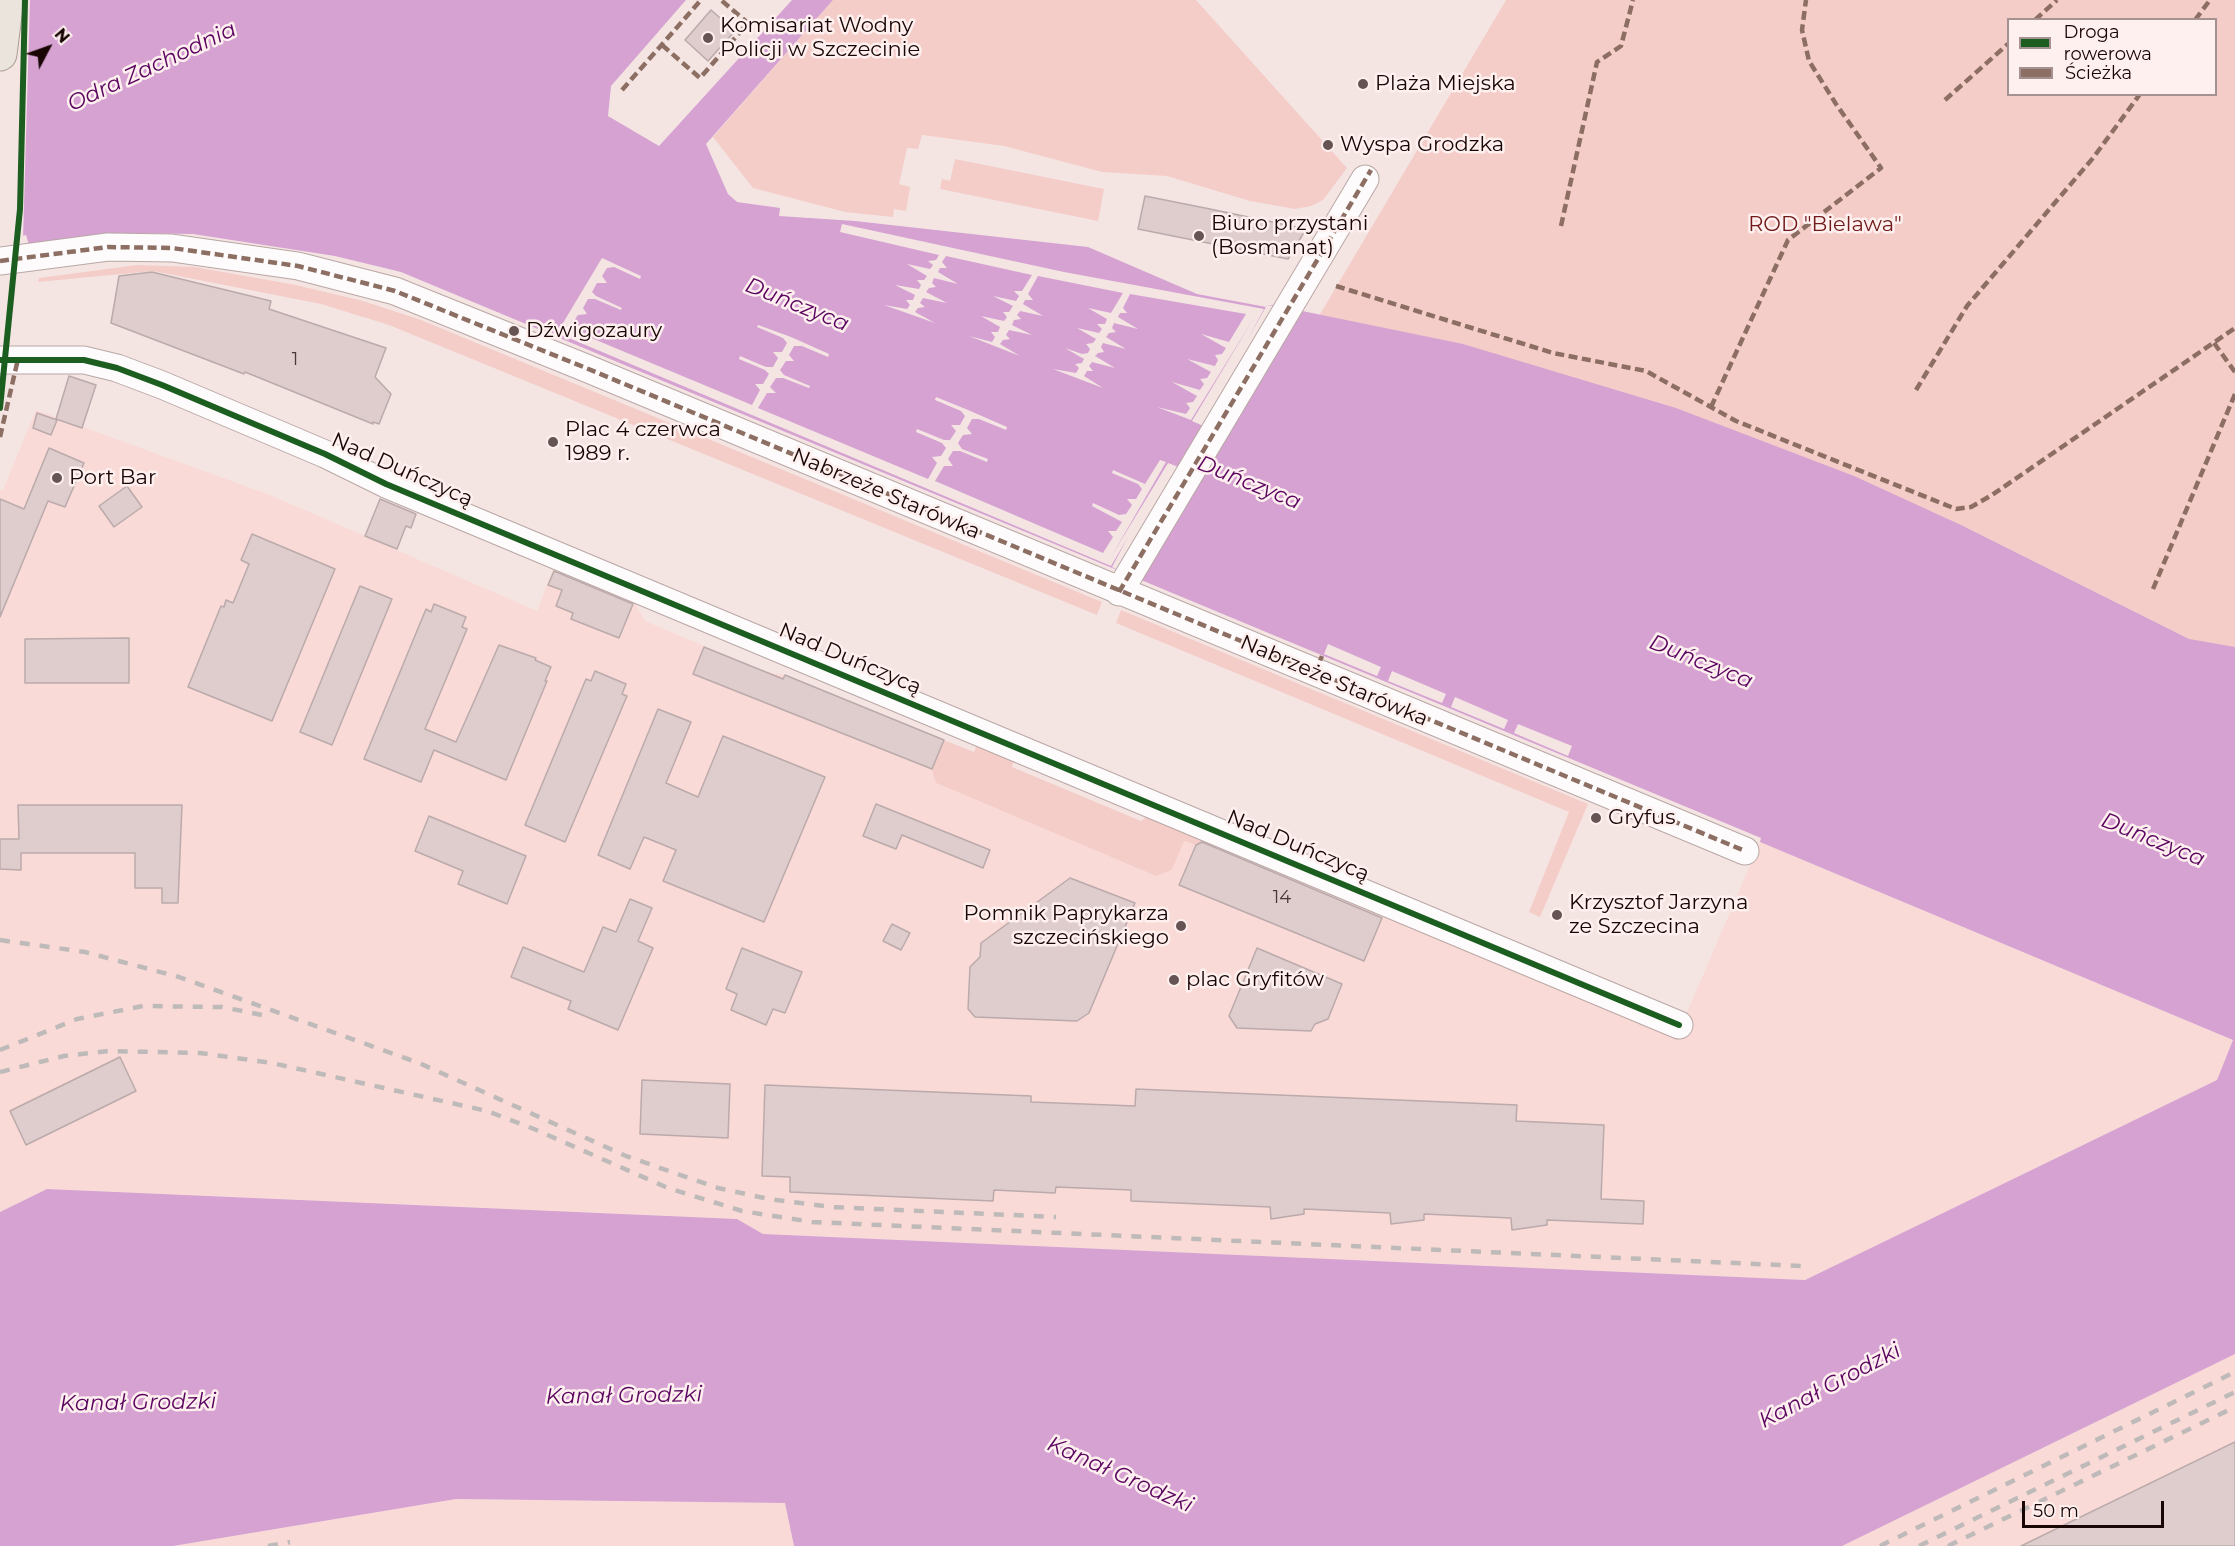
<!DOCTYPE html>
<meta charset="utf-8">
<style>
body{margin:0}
#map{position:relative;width:2235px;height:1546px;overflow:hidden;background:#f4e5e3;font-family:Montserrat,sans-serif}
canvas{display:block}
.legend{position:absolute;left:2007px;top:18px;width:210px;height:78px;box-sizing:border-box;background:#fef0ee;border:2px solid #a39291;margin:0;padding:8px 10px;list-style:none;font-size:18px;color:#1a0505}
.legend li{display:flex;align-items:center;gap:12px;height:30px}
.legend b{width:30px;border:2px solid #a39291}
.north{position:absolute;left:18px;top:18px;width:60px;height:60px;-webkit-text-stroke:4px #fef0ee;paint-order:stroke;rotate:49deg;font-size:16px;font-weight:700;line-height:24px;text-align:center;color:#1a0505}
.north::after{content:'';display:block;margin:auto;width:21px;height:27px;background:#1a0505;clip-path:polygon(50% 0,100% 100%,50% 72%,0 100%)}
.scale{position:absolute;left:2022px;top:1501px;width:142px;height:27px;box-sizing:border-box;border:3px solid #1a0505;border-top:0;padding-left:8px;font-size:18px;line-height:21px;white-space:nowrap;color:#1a0505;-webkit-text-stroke:4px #fef0ee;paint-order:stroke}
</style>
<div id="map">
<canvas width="2235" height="1546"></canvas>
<ul class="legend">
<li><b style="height:8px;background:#1b5e20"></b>Droga rowerowa</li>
<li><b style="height:8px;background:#8d6e63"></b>Ścieżka</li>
</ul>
<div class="north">N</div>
<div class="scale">50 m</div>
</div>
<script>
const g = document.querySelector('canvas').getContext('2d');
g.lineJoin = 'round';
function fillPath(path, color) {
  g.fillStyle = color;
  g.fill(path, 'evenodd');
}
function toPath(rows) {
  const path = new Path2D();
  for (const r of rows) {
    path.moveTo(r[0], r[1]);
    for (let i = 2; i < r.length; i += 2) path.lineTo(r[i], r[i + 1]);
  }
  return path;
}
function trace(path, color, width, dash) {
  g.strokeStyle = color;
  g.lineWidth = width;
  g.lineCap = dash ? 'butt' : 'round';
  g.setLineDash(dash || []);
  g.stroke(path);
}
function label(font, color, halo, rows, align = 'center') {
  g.font = font + ' Montserrat,sans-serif';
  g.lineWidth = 5;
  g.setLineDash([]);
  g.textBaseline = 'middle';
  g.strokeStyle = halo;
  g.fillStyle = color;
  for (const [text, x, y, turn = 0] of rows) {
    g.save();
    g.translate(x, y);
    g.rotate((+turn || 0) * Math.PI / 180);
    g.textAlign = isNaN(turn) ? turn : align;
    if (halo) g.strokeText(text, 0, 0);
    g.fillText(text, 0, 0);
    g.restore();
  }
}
const built = toPath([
 [36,410,270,495,537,611,554,567,634,601,645,621,763,671,785,675,944,740,936,783,1156,876,1172,870,1184,840,1196,845,1208,837,1469,936,1676,1038,1760,842,2233,1040,2217,1080,1805,1280,763,1234,737,1219,47,1189,0,1212,0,490,3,490],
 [2235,1354,2235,1546,1842,1546],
 [456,1499,785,1503,794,1546,173,1546]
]);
const green = toPath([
 [833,0,1196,0,1347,168,1323,200,1311,206,1295,209,1250,201,1167,176,1102,172,1004,146,922,135,918,149,907,148,899,184,910,187,906,211,894,209,893,217,845,212,753,188,713,137],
 [1506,0,2235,0,2235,668,1319,316],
 [2008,20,2216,20,2216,94,2008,94],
 [955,159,1104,189,1098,221,940,189,942,179,950,181],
 [137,265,195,267,296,285,363,301,421,320,1102,602,1097,615,389,325,321,304,153,271,38,282,39,278],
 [1121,610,1588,804,1540,917,1529,912,1569,812,1116,623],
 [944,740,974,752,978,742,1015,757,1012,767,1141,821,1150,814,1208,837,1206,844,1196,845,1184,841,1172,870,1156,876,936,783,932,769]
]);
const water = toPath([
 [0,0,686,0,611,86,608,116,659,146,792,0,833,0,706,144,728,194,737,202,780,208,779,216,855,221,1088,247,1197,294,1266,307,1267,305,1273,305,1463,344,1676,408,1854,476,1961,525,2189,639,2235,647,2235,1354,1842,1546,794,1546,785,1503,456,1499,173,1546,0,1546,0,1212,47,1189,737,1219,763,1234,1805,1280,2217,1080,2233,1040,1760,842,1761,838,401,272,335,256,193,234,118,233,29,245,26,235,0,241]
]);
const pier = toPath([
 [0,0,30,0,23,239,0,244],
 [842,224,1064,272,1264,309,1246,342,1267,305,1280,307,1282,304,1295,307,1294,310,1302,311,1230,431,1221,433,1196,473,1203,476,1139,581,1112,567,1128,537,1111,566,557,333,602,258,641,276,640,279,614,267,607,268,602,276,607,283,597,283,592,292,596,296,622,308,621,310,595,299,588,299,583,308,587,314,578,315,571,325,572,330,752,405,760,390,755,384,763,384,769,374,765,370,739,359,740,356,766,367,773,367,778,358,773,352,782,352,787,343,783,338,757,327,758,325,791,337,829,354,828,357,802,346,794,346,789,355,794,361,786,361,780,370,784,375,810,386,809,388,783,378,776,378,770,387,776,393,767,393,758,408,928,479,937,463,932,457,941,456,946,448,942,443,916,432,917,429,944,440,950,440,956,431,951,425,960,425,965,416,961,411,935,400,936,397,968,410,1007,427,1006,430,979,419,972,419,967,428,972,434,963,435,958,443,962,449,988,459,987,462,960,451,953,451,948,459,953,466,944,466,935,481,1103,553,1113,537,1108,531,1116,531,1122,522,1092,506,1093,503,1119,515,1126,514,1132,505,1127,499,1136,499,1142,489,1138,484,1112,473,1113,470,1145,484,1160,460,1166,462,1111,557,1168,463,1184,469,1208,428,1192,421,1255,316,1191,420,1157,407,1186,414,1190,408,1186,403,1193,402,1197,396,1172,382,1200,390,1204,384,1200,379,1207,378,1211,372,1187,359,1215,366,1218,360,1215,355,1222,354,1226,348,1201,334,1229,342,1246,314,1130,294,1123,308,1127,313,1120,313,1118,317,1138,329,1114,323,1112,328,1116,332,1109,333,1106,337,1126,349,1103,343,1101,347,1104,352,1098,353,1095,356,1115,368,1092,362,1089,366,1093,371,1087,371,1084,376,1103,388,1053,369,1076,373,1079,368,1075,364,1082,363,1084,359,1065,348,1082,354,1088,353,1090,349,1086,344,1093,343,1096,339,1077,328,1099,333,1102,329,1097,324,1105,324,1107,319,1088,308,1111,313,1123,293,1038,276,1028,294,1033,300,1025,300,1023,304,1043,316,1020,311,1017,315,1021,319,1014,320,1012,325,1032,335,1009,330,1006,335,1010,339,1003,340,1000,344,1020,356,969,336,992,342,995,337,991,332,998,332,1000,327,981,316,1004,321,1007,317,1003,312,1009,312,1013,306,993,296,1016,301,1019,296,1014,291,1022,291,1032,275,946,256,942,262,947,268,940,268,938,272,958,284,934,278,932,283,936,287,929,288,926,292,947,303,923,298,920,303,925,307,918,308,915,312,935,323,884,305,907,309,910,305,906,300,913,300,915,295,895,285,919,289,921,285,917,280,924,280,927,276,907,264,930,269,933,265,928,261,936,260,939,255,840,232],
 [1328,644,1381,667,1377,676,1324,654],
 [1392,671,1446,694,1442,703,1388,681],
 [1455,697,1508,720,1504,729,1451,707],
 [1518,724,1572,746,1568,756,1514,733]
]);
const building = toPath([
 [711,10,735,31,708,61,685,40,711,10],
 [1145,196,1210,209,1306,229,1288,259,1138,229,1145,196],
 [152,272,271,301,269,309,386,348,375,377,391,394,379,424,373,422,373,424,245,372,244,374,111,323,119,276,152,272],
 [69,376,96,385,82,428,56,419,69,376],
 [37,413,57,420,51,435,33,428,37,413],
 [49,448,84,463,65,507,48,501,0,617,0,499,24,509,49,448],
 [127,486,142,507,114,527,99,506,127,486],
 [380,499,416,514,411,528,406,526,397,549,365,536,380,499],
 [252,534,335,569,272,721,188,687,221,606,224,607,226,600,233,603,249,564,241,560,252,534],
 [554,571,633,604,619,638,571,619,573,613,556,606,562,590,548,585,554,571],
 [360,586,392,599,332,745,300,732,360,586],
 [434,604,466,617,462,627,467,629,425,729,456,742,499,645,536,658,535,660,551,667,545,681,547,681,506,780,434,750,421,782,364,759,426,609,431,612,434,604],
 [129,638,129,683,25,683,25,639,129,638],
 [704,647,783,679,785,675,944,740,932,769,693,674,704,647],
 [595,671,626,684,622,694,627,696,565,842,525,825,586,679,591,681,595,671],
 [658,709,691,722,666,783,698,797,723,736,825,777,764,922,663,881,676,850,644,837,630,869,598,855,658,709],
 [876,804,990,850,983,868,902,835,896,849,863,836,876,804],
 [18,805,182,805,178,903,162,903,162,888,135,888,135,853,21,853,21,870,0,869,0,839,19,839,18,805],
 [429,816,526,856,507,904,458,884,463,871,415,851,429,816],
 [1202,842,1382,918,1364,961,1179,885,1196,845,1202,842],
 [1070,878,1135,903,1089,1013,1077,1021,975,1017,968,1009,970,967,980,957,981,943,1070,878],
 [630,899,652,908,638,941,653,948,618,1030,568,1009,571,1001,511,977,523,947,584,972,603,927,616,932,630,899],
 [892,924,910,933,901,950,883,941,892,924],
 [742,948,802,972,785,1013,773,1009,766,1025,731,1010,737,994,726,989,742,948],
 [1257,948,1342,984,1328,1019,1315,1024,1311,1031,1237,1028,1229,1016,1257,948],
 [120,1057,136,1091,26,1145,10,1111,120,1057],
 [642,1080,730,1084,728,1138,640,1134,642,1080],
 [765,1085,1031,1096,1031,1102,1135,1106,1136,1089,1517,1105,1516,1121,1604,1125,1601,1199,1644,1201,1643,1224,1547,1220,1547,1225,1512,1230,1511,1218,1424,1214,1424,1220,1391,1224,1390,1213,1304,1209,1304,1214,1271,1219,1270,1207,1131,1201,1131,1190,1056,1187,1055,1193,994,1190,993,1201,790,1192,790,1177,762,1176,765,1085],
 [2235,1442,2235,1546,2021,1546,2235,1442]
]);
const minor = toPath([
 [0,261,108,247,172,248,298,266,395,291,586,368,1745,851],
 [0,360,84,360,117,368,162,385,325,454,386,484,1679,1025],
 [1119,592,1365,179]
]);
const major = toPath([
 [0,54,7,0]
]);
const rail = toPath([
 [0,940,85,952,179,977,419,1063,626,1156,718,1188,769,1199,831,1207,1056,1217],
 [0,1050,77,1019,143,1006,222,1007,267,1016],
 [0,1072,64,1056,108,1051,200,1053,272,1063,487,1111,534,1129,668,1188,742,1211,812,1222,1802,1266],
 [268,1546,290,1542],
 [1880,1546,2235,1372],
 [1919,1546,2235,1392],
 [1948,1546,2235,1407]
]);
const quiet = toPath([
 [2035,20,2057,0],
 [2195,20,2210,0],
 [662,45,700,78,748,23,721,0],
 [622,90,701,0],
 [1945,100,2008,44],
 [1561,226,1597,62,1621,46,1633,0],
 [0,261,108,247,172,248,298,266,395,291,586,368,1745,851],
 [1336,286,1553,353,1646,371,1736,421,1956,509,1971,507,1992,495,2235,328],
 [2214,343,2235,372],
 [1916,390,1967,306,2093,158,2140,94],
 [1711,407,1788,240,1881,168,1836,104,1809,61,1802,30,1806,0],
 [0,437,18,359],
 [2153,589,2235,394],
 [1119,592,1371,170],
 [1315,673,1322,656]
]);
const cycleway = toPath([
 [0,360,84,360,117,368,162,385,325,454,386,484,1679,1025],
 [0,408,20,209,25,0]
]);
const markers = [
 [708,38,6,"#665353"],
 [1363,84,6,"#665353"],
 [1328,145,6,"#665353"],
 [1199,236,6,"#665353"],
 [514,331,6,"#665353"],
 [553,442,6,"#665353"],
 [57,478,6,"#665353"],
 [1596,818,6,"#665353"],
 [1557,915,6,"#665353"],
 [1181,926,6,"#665353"],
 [1174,980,6,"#665353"]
];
const numberNames = [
 ["1",295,360],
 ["14",1282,898]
];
const poiNames = [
 ["Komisariat Wodny",720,26],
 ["Policji w Szczecinie",720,50],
 ["Plaża Miejska",1375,84],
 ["Wyspa Grodzka",1340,145],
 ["Biuro przystani",1211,224],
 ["(Bosmanat)",1211,248],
 ["Dźwigozaury",526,331],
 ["Plac 4 czerwca",565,430],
 ["1989 r.",565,454],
 ["Port Bar",69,478],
 ["Gryfus",1608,818],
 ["Krzysztof Jarzyna",1569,903],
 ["ze Szczecina",1569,927],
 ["Pomnik Paprykarza",1169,914,"right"],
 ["szczecińskiego",1169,938,"right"],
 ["plac Gryfitów",1186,980]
];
const parkNames = [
 ["ROD \"Bielawa\"",1825,225]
];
const streetNames = [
 ["Nad Duńczycą",402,470,24],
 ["Nabrzeże Starówka",886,494,23],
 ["Nad Duńczycą",850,659,23],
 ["Nabrzeże Starówka",1334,681,23],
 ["Nad Duńczycą",1298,846,23]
];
const waterNames = [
 ["Odra Zachodnia",152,67,-25],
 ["Duńczyca",797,305,22],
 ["Duńczyca",1249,483,22],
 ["Duńczyca",1701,662,22],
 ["Duńczyca",2153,840,22],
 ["Kanał Grodzki",1830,1386,-28],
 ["Kanał Grodzki",624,1396,-1],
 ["Kanał Grodzki",138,1403,-1],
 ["Kanał Grodzki",1120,1475,24]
];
fillPath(built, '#fadad6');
fillPath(green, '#f4cdc9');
fillPath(water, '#d5a2d2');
fillPath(pier, '#f4e5e3');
fillPath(building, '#dfcccd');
trace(building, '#bbaaab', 1.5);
trace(minor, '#b9a7a5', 29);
trace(major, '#ab9d8f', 35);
trace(minor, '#fdfbfb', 27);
trace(major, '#eae4dd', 33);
trace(rail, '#bebab9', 4.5, [10, 10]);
trace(quiet, '#8d6e63', 4.5, [9, 4.5]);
trace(cycleway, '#1b5e20', 6);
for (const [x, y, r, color] of markers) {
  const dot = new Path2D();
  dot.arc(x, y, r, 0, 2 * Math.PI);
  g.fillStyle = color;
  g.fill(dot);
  trace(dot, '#fef0ee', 2);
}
label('18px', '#4b3737', null, numberNames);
label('21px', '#1a0505', '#fef0ee', poiNames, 'left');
label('21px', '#71191a', '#fef0ee', parkNames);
label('21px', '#1a0505', '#fef0ee', streetNames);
label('italic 22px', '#5b0460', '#fef0ee', waterNames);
</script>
